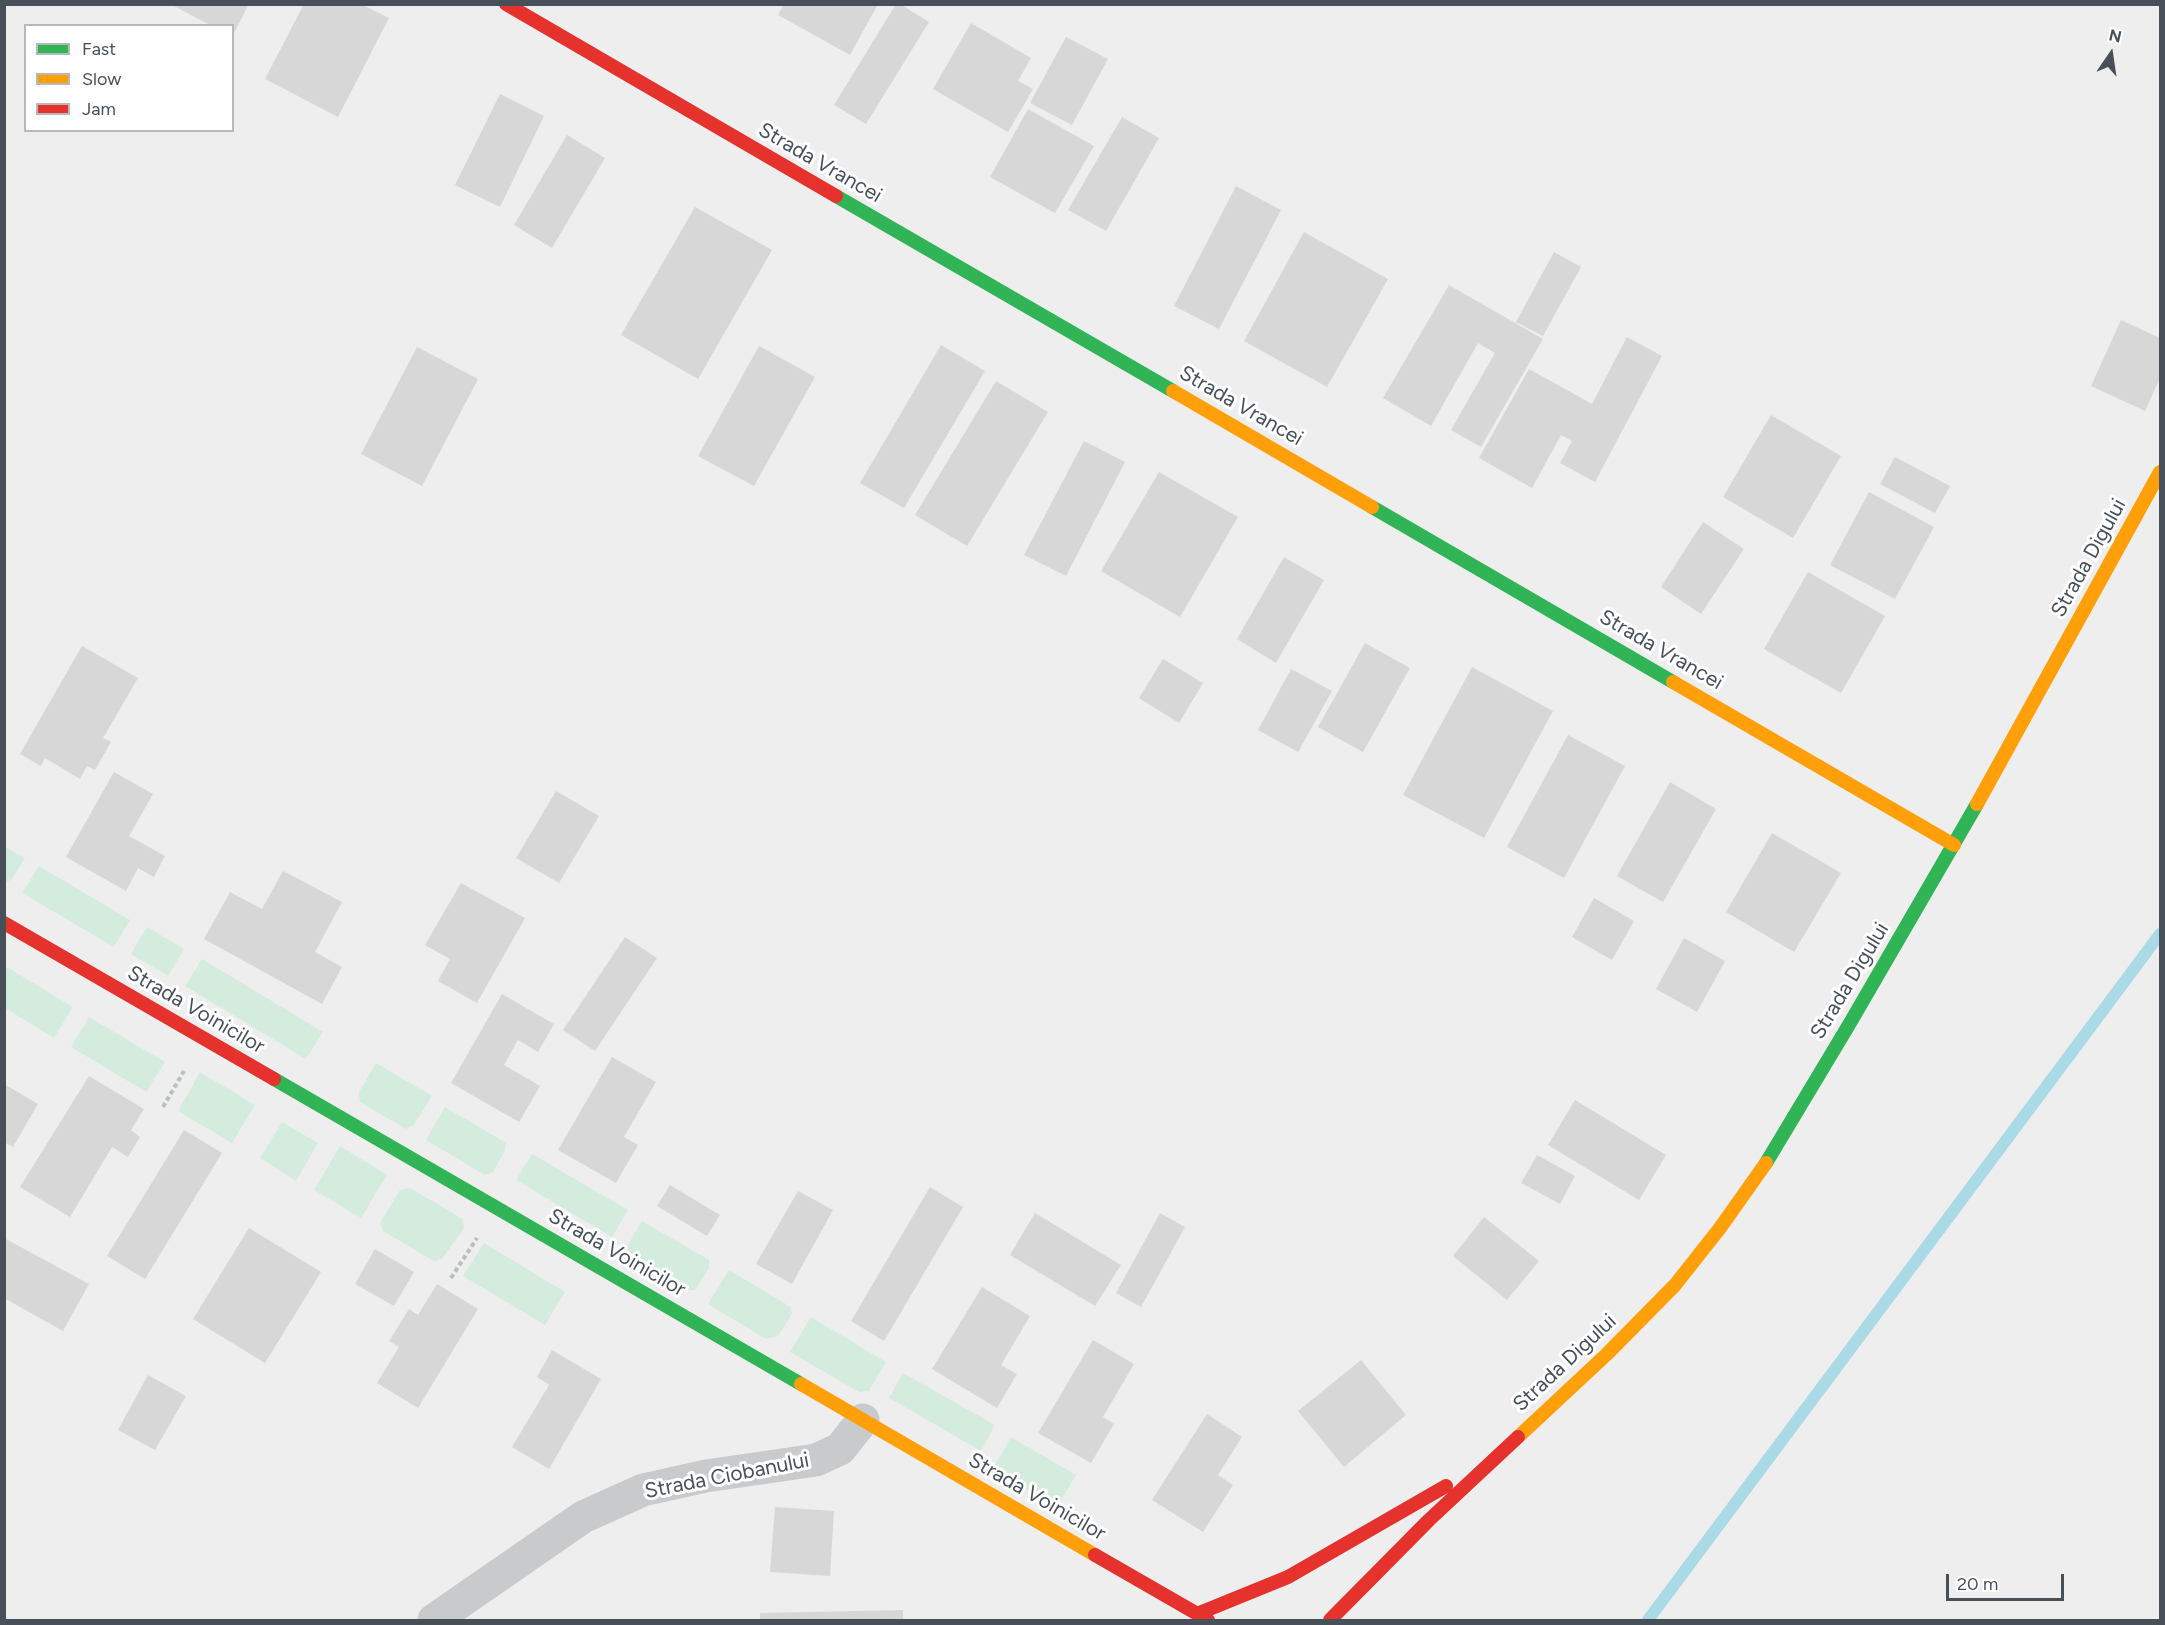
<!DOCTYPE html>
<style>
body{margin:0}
#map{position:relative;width:2165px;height:1625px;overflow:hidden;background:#eee;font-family:Figtree,sans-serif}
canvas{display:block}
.frame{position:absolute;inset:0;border:6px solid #475058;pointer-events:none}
.legend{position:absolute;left:24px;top:24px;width:210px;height:108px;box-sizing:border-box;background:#fff;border:2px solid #b5b9bc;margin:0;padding:8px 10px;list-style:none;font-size:18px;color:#475058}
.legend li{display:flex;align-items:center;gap:12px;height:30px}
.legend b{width:30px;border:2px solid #b5b9bc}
.north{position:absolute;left:2081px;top:24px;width:60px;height:60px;-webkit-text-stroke:4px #fff;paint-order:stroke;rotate:13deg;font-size:16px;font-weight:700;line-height:24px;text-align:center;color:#475058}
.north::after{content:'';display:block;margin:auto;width:21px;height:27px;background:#475058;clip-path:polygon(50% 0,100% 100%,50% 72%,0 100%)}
.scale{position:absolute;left:1946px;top:1574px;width:118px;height:27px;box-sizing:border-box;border:3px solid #475058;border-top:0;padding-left:8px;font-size:18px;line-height:21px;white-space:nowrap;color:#475058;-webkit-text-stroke:4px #fff;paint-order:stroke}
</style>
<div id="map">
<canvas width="2165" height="1625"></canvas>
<div class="frame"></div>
<ul class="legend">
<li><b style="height:8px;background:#30b455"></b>Fast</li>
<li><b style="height:8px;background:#ff9f0a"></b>Slow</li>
<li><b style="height:8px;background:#e5322d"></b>Jam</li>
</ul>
<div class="north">N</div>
<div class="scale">20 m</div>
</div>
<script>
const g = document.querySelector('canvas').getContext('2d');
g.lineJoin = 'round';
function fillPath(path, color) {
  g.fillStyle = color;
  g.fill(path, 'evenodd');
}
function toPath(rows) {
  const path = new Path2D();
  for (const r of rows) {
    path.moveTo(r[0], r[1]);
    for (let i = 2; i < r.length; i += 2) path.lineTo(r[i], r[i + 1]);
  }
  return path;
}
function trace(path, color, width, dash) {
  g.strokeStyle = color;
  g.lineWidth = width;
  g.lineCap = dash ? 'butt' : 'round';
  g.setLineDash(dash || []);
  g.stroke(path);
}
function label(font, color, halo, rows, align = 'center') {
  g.font = font + ' Figtree,sans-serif';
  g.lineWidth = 6;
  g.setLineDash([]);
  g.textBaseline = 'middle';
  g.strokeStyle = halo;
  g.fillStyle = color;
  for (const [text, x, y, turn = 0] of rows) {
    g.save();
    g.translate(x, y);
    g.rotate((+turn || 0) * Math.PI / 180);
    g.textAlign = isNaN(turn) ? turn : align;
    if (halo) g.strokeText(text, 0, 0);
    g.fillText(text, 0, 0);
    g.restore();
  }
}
const green = toPath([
 [4,846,25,858,12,879,5,883],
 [39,866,130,920,114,947,22,893],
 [147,927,184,949,168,976,131,954],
 [202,959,323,1032,306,1059,185,986],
 [7,967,73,1007,54,1038,5,1008,5,971],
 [89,1017,165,1062,146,1092,71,1047],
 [376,1063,432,1096,414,1125,406,1129,360,1102,359,1092],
 [200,1072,255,1105,232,1143,178,1111],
 [445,1107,506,1143,505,1151,493,1172,485,1175,426,1140],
 [282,1122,318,1143,296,1181,260,1158],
 [340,1146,387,1175,361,1218,314,1190],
 [532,1154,628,1210,612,1237,516,1180],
 [410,1188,463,1219,464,1228,442,1259,434,1261,383,1231,380,1223,400,1190],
 [642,1221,709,1260,709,1268,695,1290,685,1290,623,1253],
 [484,1243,565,1292,545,1325,463,1276],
 [729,1270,791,1307,792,1314,778,1336,766,1339,708,1304],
 [811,1317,886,1362,869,1391,859,1392,790,1352],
 [903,1373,995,1425,981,1451,889,1398],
 [1011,1437,1076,1475,1057,1507,992,1470]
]);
const stream = toPath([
 [1648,1620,2160,934]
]);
const building = toPath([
 [175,4,249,4,232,37,232,26,212,26,174,6],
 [304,4,361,4,389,18,338,117,265,79],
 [784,4,878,4,850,55,778,15],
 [896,4,900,4,929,22,866,124,834,105],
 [971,23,1031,58,1018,81,1033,89,1008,132,933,89],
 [1066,37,1108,59,1072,125,1030,103],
 [500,94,544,116,500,207,455,185],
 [1028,109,1094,146,1055,213,990,177],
 [1122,117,1159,138,1106,231,1068,210],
 [567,135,605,158,552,248,514,225],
 [1236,186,1281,210,1219,329,1174,306],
 [695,207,772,250,698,379,621,335],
 [1304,232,1388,279,1327,387,1244,341],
 [1554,252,1581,267,1543,336,1516,322],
 [1449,285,1543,339,1481,447,1451,430,1495,353,1478,343,1431,426,1383,398],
 [2121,320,2160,338,2160,378,2145,411,2091,386],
 [1627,337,1662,356,1595,482,1560,463,1572,441,1561,435,1532,488,1479,458,1529,369,1592,404],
 [941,345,985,371,904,508,860,483],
 [759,346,815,377,754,486,698,456],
 [417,347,478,379,422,486,361,454],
 [996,381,1048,412,967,546,915,515],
 [1771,415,1841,456,1793,538,1723,497],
 [1084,441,1125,462,1066,576,1024,555],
 [1895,457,1950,486,1935,513,1880,484],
 [1159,472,1238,517,1180,617,1101,571],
 [1869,492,1934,527,1895,599,1830,565],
 [1703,522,1744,549,1701,614,1661,587],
 [1284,557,1324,580,1276,663,1237,639],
 [1808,572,1885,616,1841,693,1764,649],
 [1365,643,1410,668,1363,752,1318,727],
 [82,646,138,678,103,738,111,742,95,770,87,766,80,779,45,758,41,766,20,754],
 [1163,659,1203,683,1179,723,1139,698],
 [1472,667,1553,711,1484,838,1403,795],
 [1291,669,1332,691,1298,752,1258,730],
 [1568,735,1625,766,1564,878,1507,847],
 [114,772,153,794,129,836,165,856,154,877,138,868,126,891,66,857],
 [1670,782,1716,809,1663,902,1617,876],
 [556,791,599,816,559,883,516,858],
 [1772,833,1841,873,1794,952,1726,912],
 [283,871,342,902,315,952,342,967,322,1004,204,939,230,892,262,909],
 [461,883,525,918,477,1003,438,981,450,959,425,945],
 [1594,898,1634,921,1612,960,1572,937],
 [625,937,657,958,595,1051,563,1030],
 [1684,938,1725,961,1697,1012,1656,989],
 [502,994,554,1024,538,1052,518,1040,504,1065,540,1086,519,1122,451,1083],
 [612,1057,656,1082,624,1137,638,1145,616,1183,558,1150],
 [89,1076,144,1109,131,1130,140,1137,128,1157,112,1147,70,1217,20,1187],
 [4,1084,38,1104,13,1147,4,1142],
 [1575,1100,1666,1155,1639,1200,1548,1145],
 [184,1130,222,1153,145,1279,107,1256],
 [1537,1155,1575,1176,1560,1204,1521,1183],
 [670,1185,720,1215,707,1236,657,1206],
 [930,1187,963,1207,884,1341,851,1321],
 [798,1191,833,1210,792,1284,756,1264],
 [1035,1213,1121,1265,1095,1306,1010,1255],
 [1160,1213,1185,1227,1141,1307,1116,1293],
 [1484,1217,1539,1261,1507,1300,1453,1256],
 [249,1228,321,1272,265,1363,193,1319],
 [4,1238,89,1284,63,1331,4,1298],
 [375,1249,414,1272,394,1306,355,1284],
 [437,1284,478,1309,418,1408,377,1383,399,1347,389,1341,409,1309,418,1315],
 [982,1287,1030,1316,1001,1365,1017,1374,997,1408,932,1369],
 [1093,1340,1134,1364,1103,1417,1114,1424,1091,1463,1038,1433],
 [552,1350,601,1379,549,1469,512,1447,549,1385,537,1377],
 [1361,1360,1406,1415,1344,1467,1298,1411],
 [148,1375,186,1396,155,1450,118,1430],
 [1207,1414,1242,1437,1218,1475,1233,1485,1203,1532,1152,1500],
 [775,1507,834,1511,830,1576,770,1572],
 [903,1610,903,1620,760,1620,760,1613]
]);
const path = toPath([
 [163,1107,184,1071],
 [451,1278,477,1238]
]);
const street = toPath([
 [434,1620,583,1517,643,1490,706,1476,816,1460,840,1449,863,1420]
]);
const fast = toPath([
 [836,196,1173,391],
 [1372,507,1673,682],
 [274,1079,801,1384],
 [1766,1163,1850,1023,1977,804]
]);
const slow = toPath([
 [1173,391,1372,507],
 [1673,682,1954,845],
 [1977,804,2160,472],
 [801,1384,1095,1555],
 [1518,1437,1607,1354,1675,1285,1720,1228,1766,1163]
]);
const jam = toPath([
 [506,4,836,196],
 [4,923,274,1079],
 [1095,1555,1208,1620],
 [1197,1614,1288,1577,1446,1486],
 [1330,1620,1429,1520,1518,1437]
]);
const streetNames = [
 ["Strada Vrancei",820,163,30],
 ["Strada Vrancei",1241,406,30],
 ["Strada Digului",2089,558,-61],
 ["Strada Vrancei",1661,650,30],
 ["Strada Digului",1850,981,-59],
 ["Strada Voinicilor",196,1010,30],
 ["Strada Voinicilor",617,1253,30],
 ["Strada Digului",1565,1363,-43],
 ["Strada Ciobanului",727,1476,-11],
 ["Strada Voinicilor",1037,1497,30]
];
fillPath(green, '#d4ecde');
trace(stream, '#abdae7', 12);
fillPath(building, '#d7d7d8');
trace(path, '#b6c1be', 4, [4.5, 3]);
trace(street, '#c8cacc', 33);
trace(fast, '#30b455', 14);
trace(slow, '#ff9f0a', 14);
trace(jam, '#e5322d', 14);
label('21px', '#475058', '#fff', streetNames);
</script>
